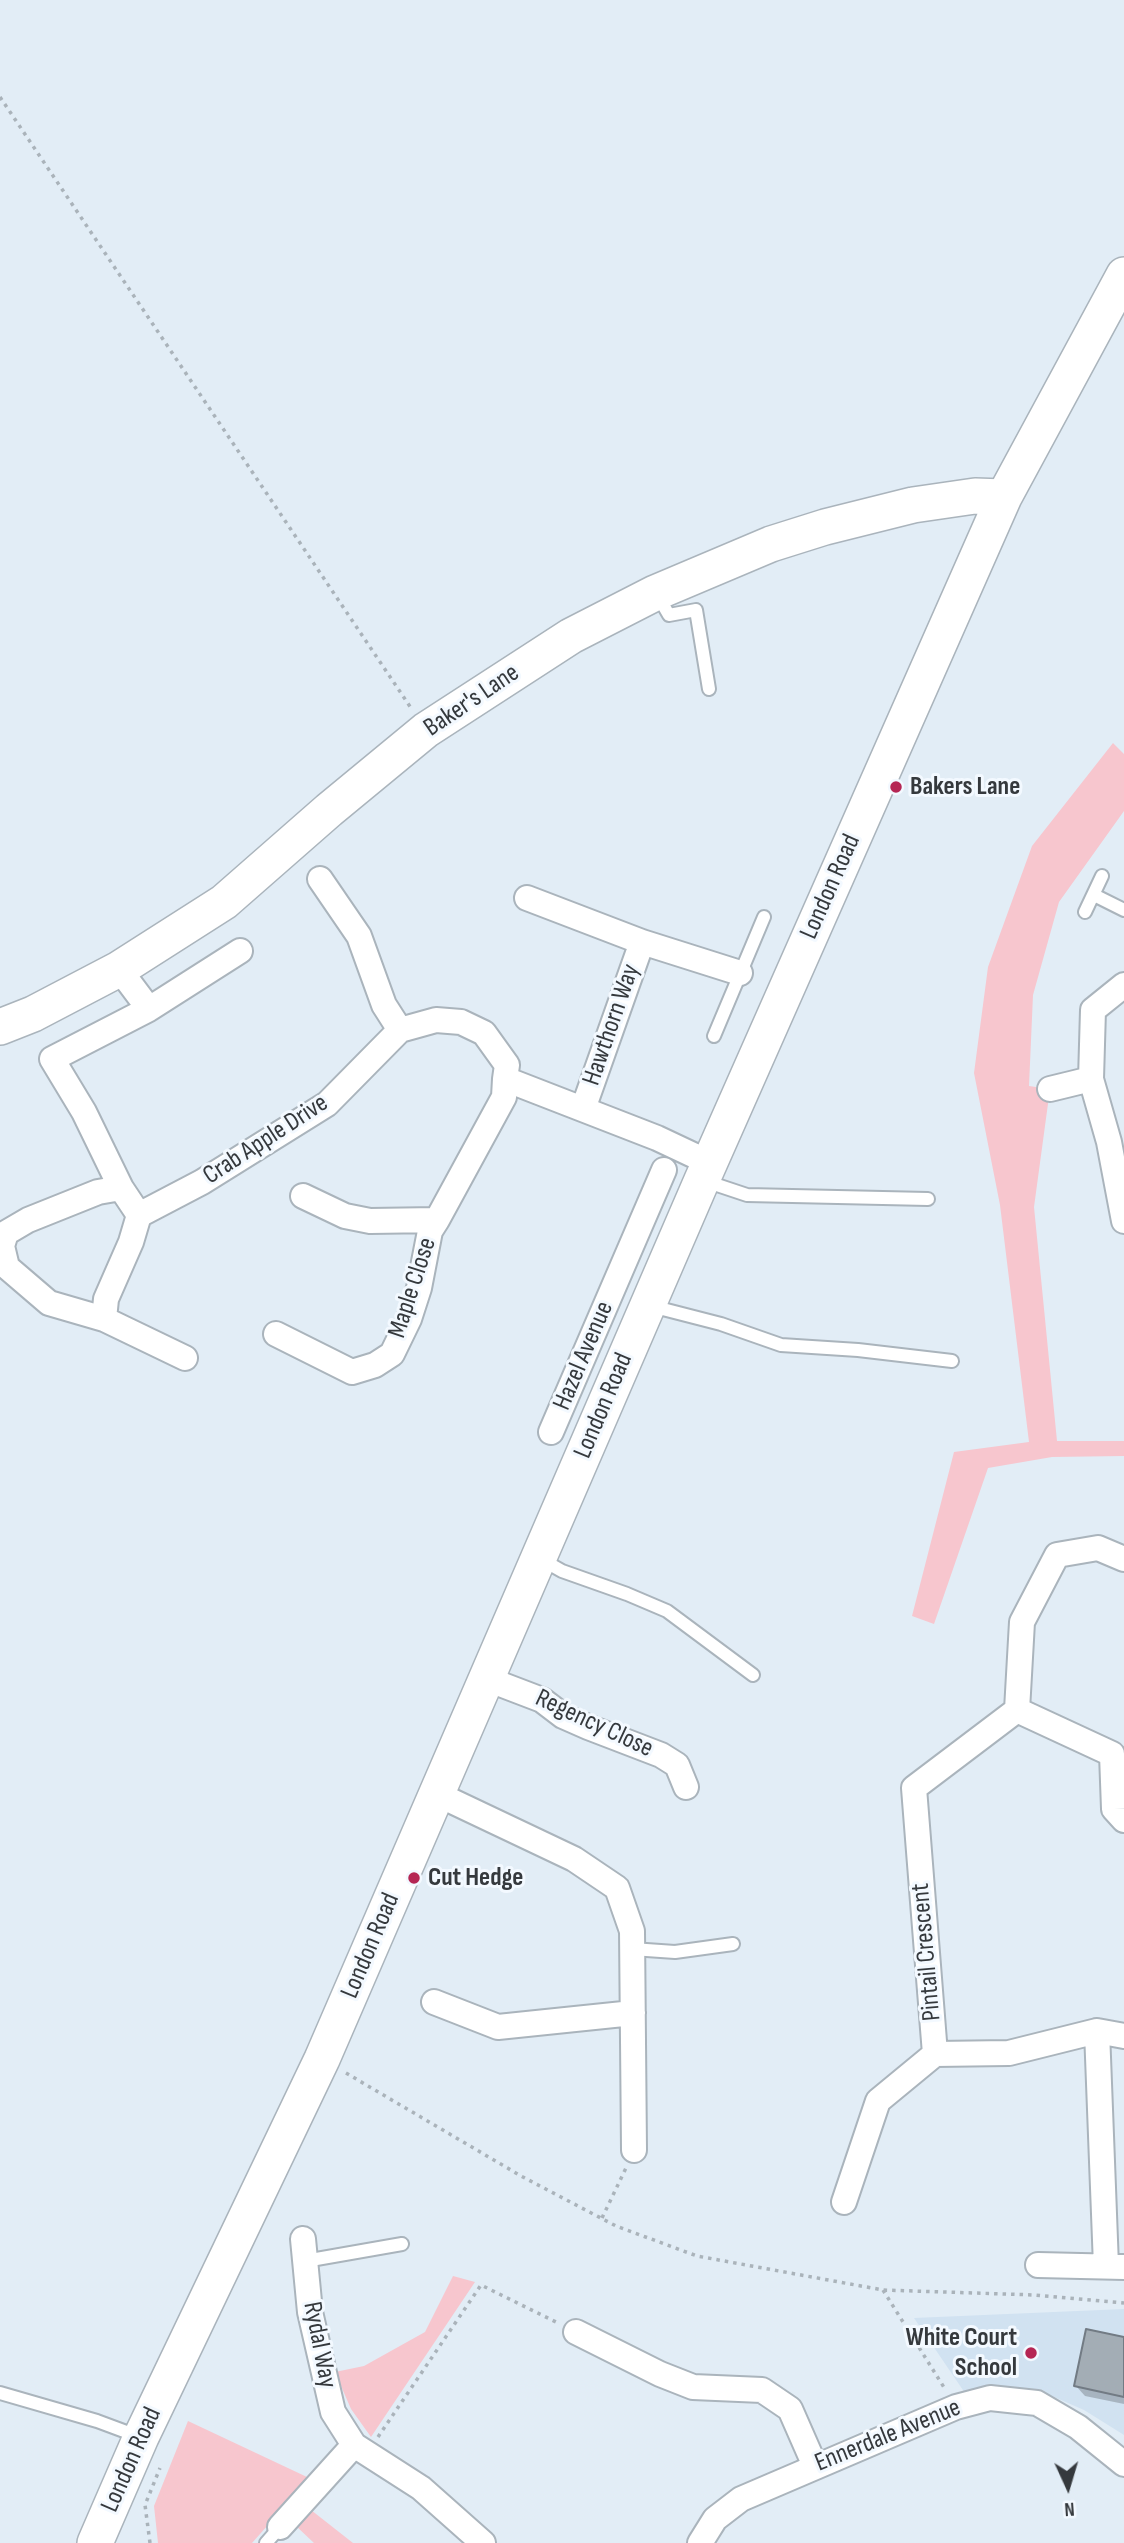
<!DOCTYPE html>
<style>
body{margin:0}
#map{position:relative;width:1124px;height:2543px;overflow:hidden;background:#e2edf6;font-family:"Sofia Sans Condensed",sans-serif}
canvas{display:block}
.north{position:absolute;left:1033px;top:2452px;width:70px;height:70px;-webkit-text-stroke:5px #f3f9ff;paint-order:stroke;rotate:176deg;font-size:19px;font-weight:700;line-height:28px;text-align:center;color:#35393d}
.north::after{content:'';display:block;margin:auto;width:24px;height:32px;background:#35393d;clip-path:polygon(50% 0,100% 100%,50% 72%,0 100%)}
</style>
<div id="map">
<canvas width="1124" height="2543"></canvas>
<div class="north">N</div>
</div>
<script>
const g = document.querySelector('canvas').getContext('2d');
g.lineJoin = 'round';
function fillPath(path, color) {
  g.fillStyle = color;
  g.fill(path, 'evenodd');
}
function toPath(rows) {
  const path = new Path2D();
  for (const r of rows) {
    path.moveTo(r[0], r[1]);
    for (let i = 2; i < r.length; i += 2) path.lineTo(r[i], r[i + 1]);
  }
  return path;
}
function trace(path, color, width, dash) {
  g.strokeStyle = color;
  g.lineWidth = width;
  g.lineCap = dash ? 'butt' : 'round';
  g.setLineDash(dash || []);
  g.stroke(path);
}
function label(font, color, halo, rows, align = 'center') {
  g.font = font + ' "Sofia Sans Condensed",sans-serif';
  g.lineWidth = 6;
  g.setLineDash([]);
  g.textBaseline = 'middle';
  g.strokeStyle = halo;
  g.fillStyle = color;
  for (const [text, x, y, turn = 0] of rows) {
    g.save();
    g.translate(x, y);
    g.rotate((+turn || 0) * Math.PI / 180);
    g.textAlign = isNaN(turn) ? turn : align;
    if (halo) g.strokeText(text, 0, 0);
    g.fillText(text, 0, 0);
    g.restore();
  }
}
const built = toPath([
 [1124,2309,1124,2435,1084,2410,1038,2390,988,2388,967,2396,914,2318]
]);
const green = toPath([
 [1113,743,1124,754,1124,811,1059,902,1033,995,1029,1086,1050,1089,1034,1207,1057,1441,1124,1441,1124,1456,1052,1457,988,1468,934,1624,912,1616,954,1452,1029,1442,1000,1205,974,1073,988,967,1032,846],
 [453,2276,475,2282,371,2437,351,2409,335,2372,364,2366,425,2332],
 [188,2421,307,2477,301,2488,252,2543,158,2543,154,2506],
 [311,2510,353,2543,314,2543,296,2526]
]);
const shadow = toPath([
 [1124,2339,1124,2404,1085,2396,1076,2386]
]);
const building = toPath([
 [1086,2329,1124,2337,1124,2397,1074,2386,1086,2329]
]);
const path = toPath([
 [0,97,411,708],
 [346,2073,521,2176,616,2226,697,2256,883,2290,1035,2295,1124,2303],
 [602,2218,626,2168],
 [883,2290,945,2389],
 [378,2437,481,2285,558,2323],
 [150,2543,145,2505,160,2468]
]);
const lane = toPath([
 [658,596,669,615,696,610,709,689],
 [1094,895,1124,910],
 [1085,912,1102,876],
 [714,1036,764,917],
 [705,1181,747,1195,928,1199],
 [651,1306,721,1324,781,1345,858,1350,952,1361],
 [539,1558,562,1571,627,1594,667,1611,753,1675],
 [632,1949,675,1952,733,1944],
 [305,2261,402,2244],
 [0,2393,97,2421,140,2437],
 [266,2543,280,2527]
]);
const street = toPath([
 [320,879,359,936,384,1005,400,1030],
 [527,898,642,942,740,973],
 [240,951,149,1009,52,1059,84,1112,121,1188,139,1215,202,1182,327,1104,400,1030,436,1020,461,1022,484,1033,507,1065,505,1079,657,1138,710,1163],
 [119,969,149,1009],
 [1091,1079,1109,1142,1124,1221],
 [1050,1089,1091,1079,1093,1010,1124,985],
 [583,1109,642,942],
 [303,1196,345,1216,370,1221,437,1220,504,1097,505,1079],
 [139,1215,131,1242,106,1299,104,1319,185,1358],
 [104,1319,49,1303,7,1267,2,1246,6,1233,28,1220,98,1192,121,1188],
 [276,1334,352,1372,375,1365,392,1354,409,1319,419,1288,430,1231,437,1220],
 [551,1432,664,1170],
 [1124,1559,1098,1548,1057,1555,1022,1622,1017,1710,1112,1754,1114,1809,1124,1820],
 [487,1679,542,1700,563,1716,588,1727,661,1755,677,1765,686,1787],
 [1017,1710,914,1788,935,2054,1009,2053,1097,2031,1124,2036],
 [437,1794,574,1859,617,1888,632,1931,634,2150],
 [434,2002,498,2027,633,2013],
 [1097,2031,1106,2266],
 [844,2202,878,2101,935,2054],
 [303,2239,310,2312,333,2412,354,2445,421,2488,483,2543],
 [1038,2265,1124,2267],
 [576,2332,660,2374,693,2387,762,2390,790,2409,815,2466],
 [280,2527,354,2445],
 [700,2543,715,2519,741,2499,956,2407,990,2398,1037,2403,1078,2427,1124,2464]
]);
const secondary = toPath([
 [0,1027,33,1014,119,969,224,902,329,810,426,730,571,636,655,593,771,544,825,527,913,505,975,496,1004,497],
 [95,2543,141,2437,322,2059,702,1180,1004,497,1124,275]
]);
const markers = [
 [896,787,7,"#b52654"],
 [414,1878,7,"#b52654"],
 [1031,2353,7,"#b52654"]
];
const streetNames = [
 ["Baker's Lane",472,701,-34],
 ["London Road",831,887,-66],
 ["Hawthorn Way",612,1025,-71],
 ["Crab Apple Drive",266,1140,-33],
 ["Maple Close",413,1288,-72],
 ["Hazel Avenue",584,1356,-67],
 ["London Road",604,1406,-67],
 ["Regency Close",594,1724,25],
 ["London Road",371,1946,-67],
 ["Pintail Crescent",927,1952,-95],
 ["Rydal Way",319,2345,79],
 ["Ennerdale Avenue",888,2436,-22],
 ["London Road",132,2460,-66]
];
const poiNames = [
 ["Bakers Lane",910,787],
 ["Cut Hedge",428,1878],
 ["White Court",1017,2338,"right"],
 ["School",1017,2368,"right"]
];
fillPath(built, '#d1e2f1');
fillPath(green, '#f7c6ce');
fillPath(shadow, '#0003');
fillPath(building, '#a3adb5');
trace(building, '#727b84', 2);
trace(lane, '#aab4bc', 16);
trace(street, '#aab4bc', 28);
trace(secondary, '#aab4bc', 38);
trace(path, '#aab3ba', 3.5, [3.5, 5]);
trace(lane, '#fff', 12);
trace(street, '#fff', 24);
trace(secondary, '#fff', 35);
for (const [x, y, r, color] of markers) {
  const dot = new Path2D();
  dot.arc(x, y, r, 0, 2 * Math.PI);
  g.fillStyle = color;
  g.fill(dot);
  trace(dot, '#f3f9ff', 2.5);
}
label('26px', '#35393d', '#f3f9ff', streetNames);
label('bold 26px', '#35393d', '#f3f9ff', poiNames, 'left');
</script>
